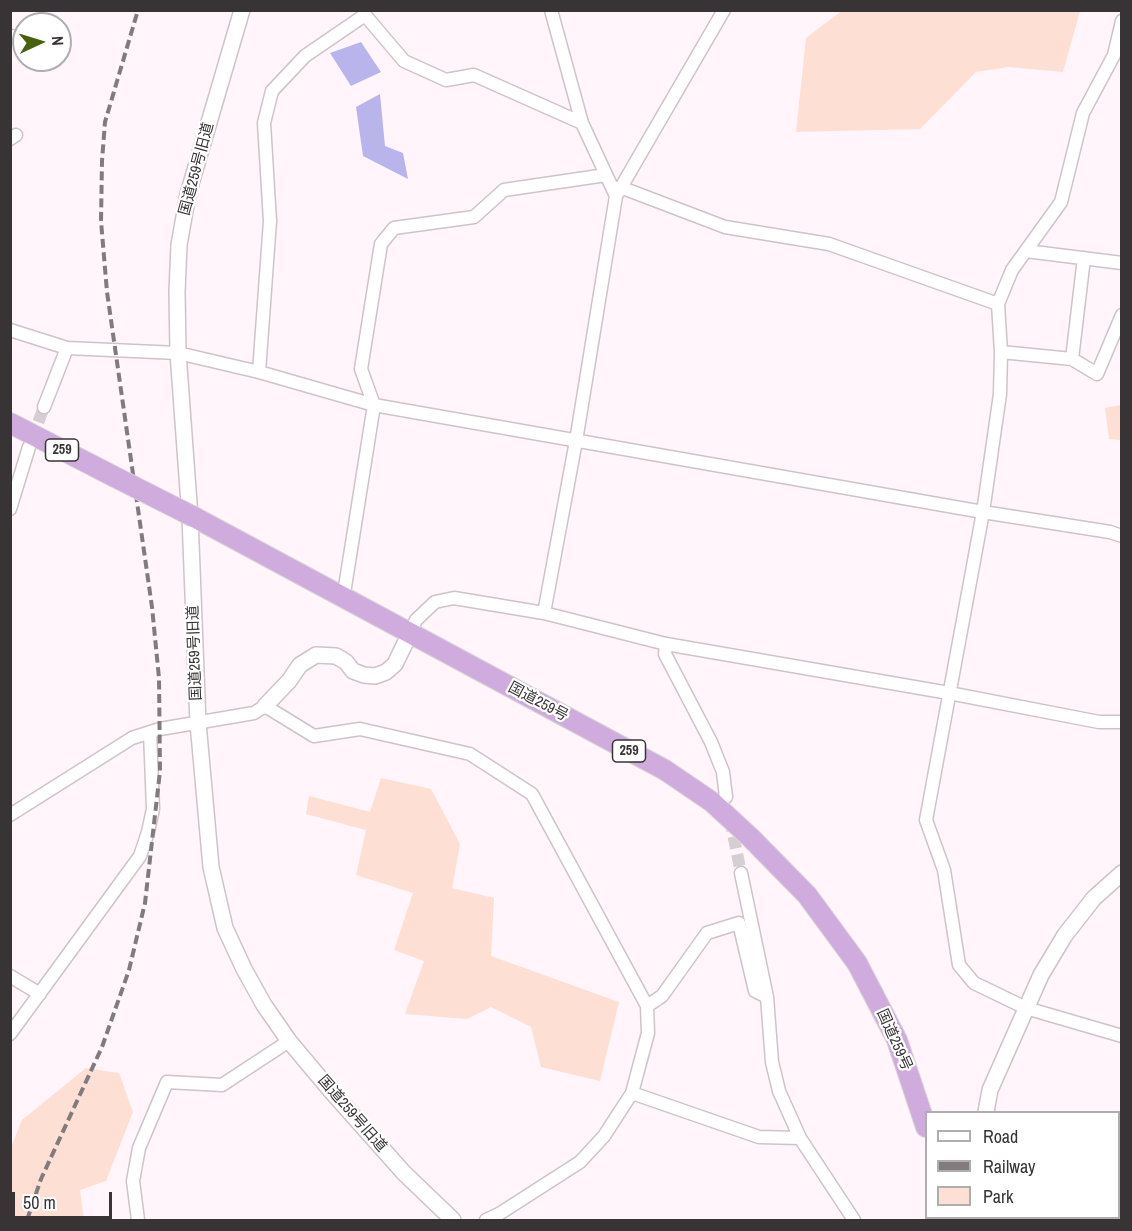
<!DOCTYPE html>
<meta charset="utf-8">
<style>
body{margin:0}
#map{position:relative;width:1132px;height:1231px;overflow:hidden;background:#fff5fa;font-family:"Archivo Narrow",sans-serif}
canvas{display:block}
.frame{position:absolute;inset:0;border:12px solid #383436;pointer-events:none}
.legend{position:absolute;left:925px;top:1111px;width:195px;height:108px;box-sizing:border-box;background:#fff;border:2px solid #afaeaf;margin:0;padding:8px 10px;list-style:none;font-size:18px;color:#383436}
.legend li{display:flex;align-items:center;gap:12px;height:30px}
.legend b{width:30px;border:2px solid #afaeaf}
.north{position:absolute;left:12px;top:12px;width:60px;height:60px;box-sizing:border-box;background:#fff;border:2px solid #afaeaf;border-radius:50%;rotate:86deg;font-size:16px;font-weight:700;line-height:24px;text-align:center;color:#383436}
.north::after{content:'';display:block;margin:auto;width:21px;height:27px;background:#48610f;clip-path:polygon(50% 0,100% 100%,50% 72%,0 100%)}
.scale{position:absolute;left:12px;top:1192px;width:100px;height:27px;box-sizing:border-box;border:3px solid #383436;border-top:0;padding-left:8px;font-size:18px;line-height:21px;white-space:nowrap;color:#383436;-webkit-text-stroke:4px #fff;paint-order:stroke}
</style>
<div id="map">
<canvas width="1132" height="1231"></canvas>
<div class="frame"></div>
<ul class="legend">
<li><b style="height:8px;background:#fff"></b>Road</li>
<li><b style="height:8px;background:#817b7e"></b>Railway</li>
<li><b style="height:16px;background:#fedfd4"></b>Park</li>
</ul>
<div class="north">N</div>
<div class="scale">50 m</div>
</div>
<script>
const g = document.querySelector('canvas').getContext('2d');
g.lineJoin = 'round';
function fillPath(path, color) {
  g.fillStyle = color;
  g.fill(path, 'evenodd');
}
function toPath(rows) {
  const path = new Path2D();
  for (const r of rows) {
    path.moveTo(r[0], r[1]);
    for (let i = 2; i < r.length; i += 2) path.lineTo(r[i], r[i + 1]);
  }
  return path;
}
function trace(path, color, width, dash) {
  g.strokeStyle = color;
  g.lineWidth = width;
  g.lineCap = dash ? 'butt' : 'round';
  g.setLineDash(dash || []);
  g.stroke(path);
}
function label(font, color, halo, rows, align = 'center') {
  g.font = font + ' "Archivo Narrow","Noto Sans JP",sans-serif';
  g.lineWidth = 4.5;
  g.setLineDash([]);
  g.textBaseline = 'middle';
  g.strokeStyle = halo;
  g.fillStyle = color;
  for (const [text, x, y, turn = 0] of rows) {
    g.save();
    g.translate(x, y);
    g.rotate((+turn || 0) * Math.PI / 180);
    g.textAlign = isNaN(turn) ? turn : align;
    if (halo) g.strokeText(text, 0, 0);
    g.fillText(text, 0, 0);
    g.restore();
  }
}
const green = toPath([
 [842,11,842,10,1080,11,1063,72,1008,67,976,72,920,129,796,132,806,38],
 [1121,405,1121,440,1109,439,1105,408],
 [381,778,431,789,460,844,452,888,494,898,491,956,619,1002,600,1081,541,1067,531,1027,491,1007,467,1019,405,1014,424,961,394,950,413,893,356,875,366,830,306,814,309,796,370,812],
 [86,1068,119,1073,133,1112,106,1181,80,1190,84,1220,11,1220,11,1147,22,1120]
]);
const water = toPath([
 [361,42,381,72,351,86,330,53],
 [380,94,385,146,403,153,408,179,363,156,356,107]
]);
const minorTunnel = toPath([
 [32,439,44,407],
 [730,819,741,873]
]);
const minor = toPath([
 [365,10,365,15,404,61,446,80,474,75,582,123],
 [551,10,582,123,616,196],
 [1122,21,1114,55,1083,113,1061,202,1012,270,998,304,1001,352,1000,394,983,512,926,820,944,870,959,965,974,983,1026,1008,1122,1036],
 [10,36,12,36],
 [10,139,16,135],
 [620,187,725,227,829,244,998,304],
 [1026,251,1122,263],
 [10,330,67,348,178,353,259,372,374,405,983,512,1110,532,1122,536],
 [1001,352,1072,359,1097,374,1122,315],
 [1072,359,1084,258],
 [259,372,270,221,264,123,272,91,305,56,365,15],
 [44,407,67,348],
 [10,509,29,447],
 [341,597,345,587,374,405,361,369,381,244,394,228,474,217,504,190,606,175],
 [544,613,576,441,616,196,724,10],
 [410,633,416,620,435,602,454,598,544,613,666,644,949,693,1099,722,1122,722],
 [666,644,665,654,711,742,723,772,726,797],
 [10,815,132,738,160,729,254,713,265,706,314,736,360,729,470,754,532,794,647,1006,648,1033,632,1093,604,1136,580,1162,499,1214,486,1220],
 [741,873,767,997,772,1062,779,1091,800,1138,854,1220],
 [10,976,40,994],
 [647,1006,662,996,707,933,739,923,755,991,767,997],
 [10,1034,140,856,148,832,153,809,150,732],
 [632,1093,759,1137,800,1138],
 [138,1220,133,1181,139,1148,167,1082,222,1085,289,1041]
]);
const tertiary = toPath([
 [242,10,188,194,179,245,177,292,178,353,190,517,198,723,211,867,225,928,244,969,264,1005,289,1041,331,1091,404,1173,453,1220],
 [265,706,289,681,300,665,316,655,336,656,346,662,353,671,364,675,375,676,386,672,395,664,410,633],
 [986,1112,990,1090,1041,975,1065,935,1094,898,1122,873]
]);
const trunk = toPath([
 [10,423,113,476],
 [194,517,665,770,712,802,750,837,807,895,857,963,897,1040,926,1127],
 [948,1218,949,1220]
]);
const rail = toPath([
 [27,1220,41,1179,102,1047,129,970,145,903,160,771,159,678,152,607,107,292,101,221,102,161,105,122,138,10]
]);
const trunkBridge = toPath([
 [113,476,194,517]
]);
const shields = [
 [62,450,33],
 [629,751,33]
];
const shieldNames = [
 ["259",62,450],
 ["259",629,751]
];
const streetNames = [
 ["国道259号旧道",197,169,-75],
 ["国道259号旧道",195,653,-92],
 ["国道259号",538,702,28],
 ["国道259号",894,1040,66],
 ["国道259号旧道",352,1114,49]
];
fillPath(green, '#fedfd4');
fillPath(water, '#b9b5ec');
trace(minorTunnel, '#d7ced3', 12, [12, 6]);
trace(minor, '#cec3c9', 15);
trace(tertiary, '#cec3c9', 18);
trace(trunk, '#d7d6d7', 22);
trace(minor, '#fff', 12);
trace(tertiary, '#fff', 15);
trace(trunk, '#d0acde', 20);
trace(rail, '#817b7e', 4, [9, 4.5]);
trace(trunkBridge, '#d7d6d7', 22, []);
trace(trunkBridge, '#d0acde', 20);
for (const [x, y, w] of shields) {
  const box = new Path2D();
  box.roundRect(x - w / 2, y - 11, w, 22, 4.5);
  g.fillStyle = '#fff';
  g.fill(box);
  trace(box, '#383436', 1.5);
}
label('bold 14px', '#383436', null, shieldNames);
label('15px', '#383436', '#fff', streetNames);
</script>
